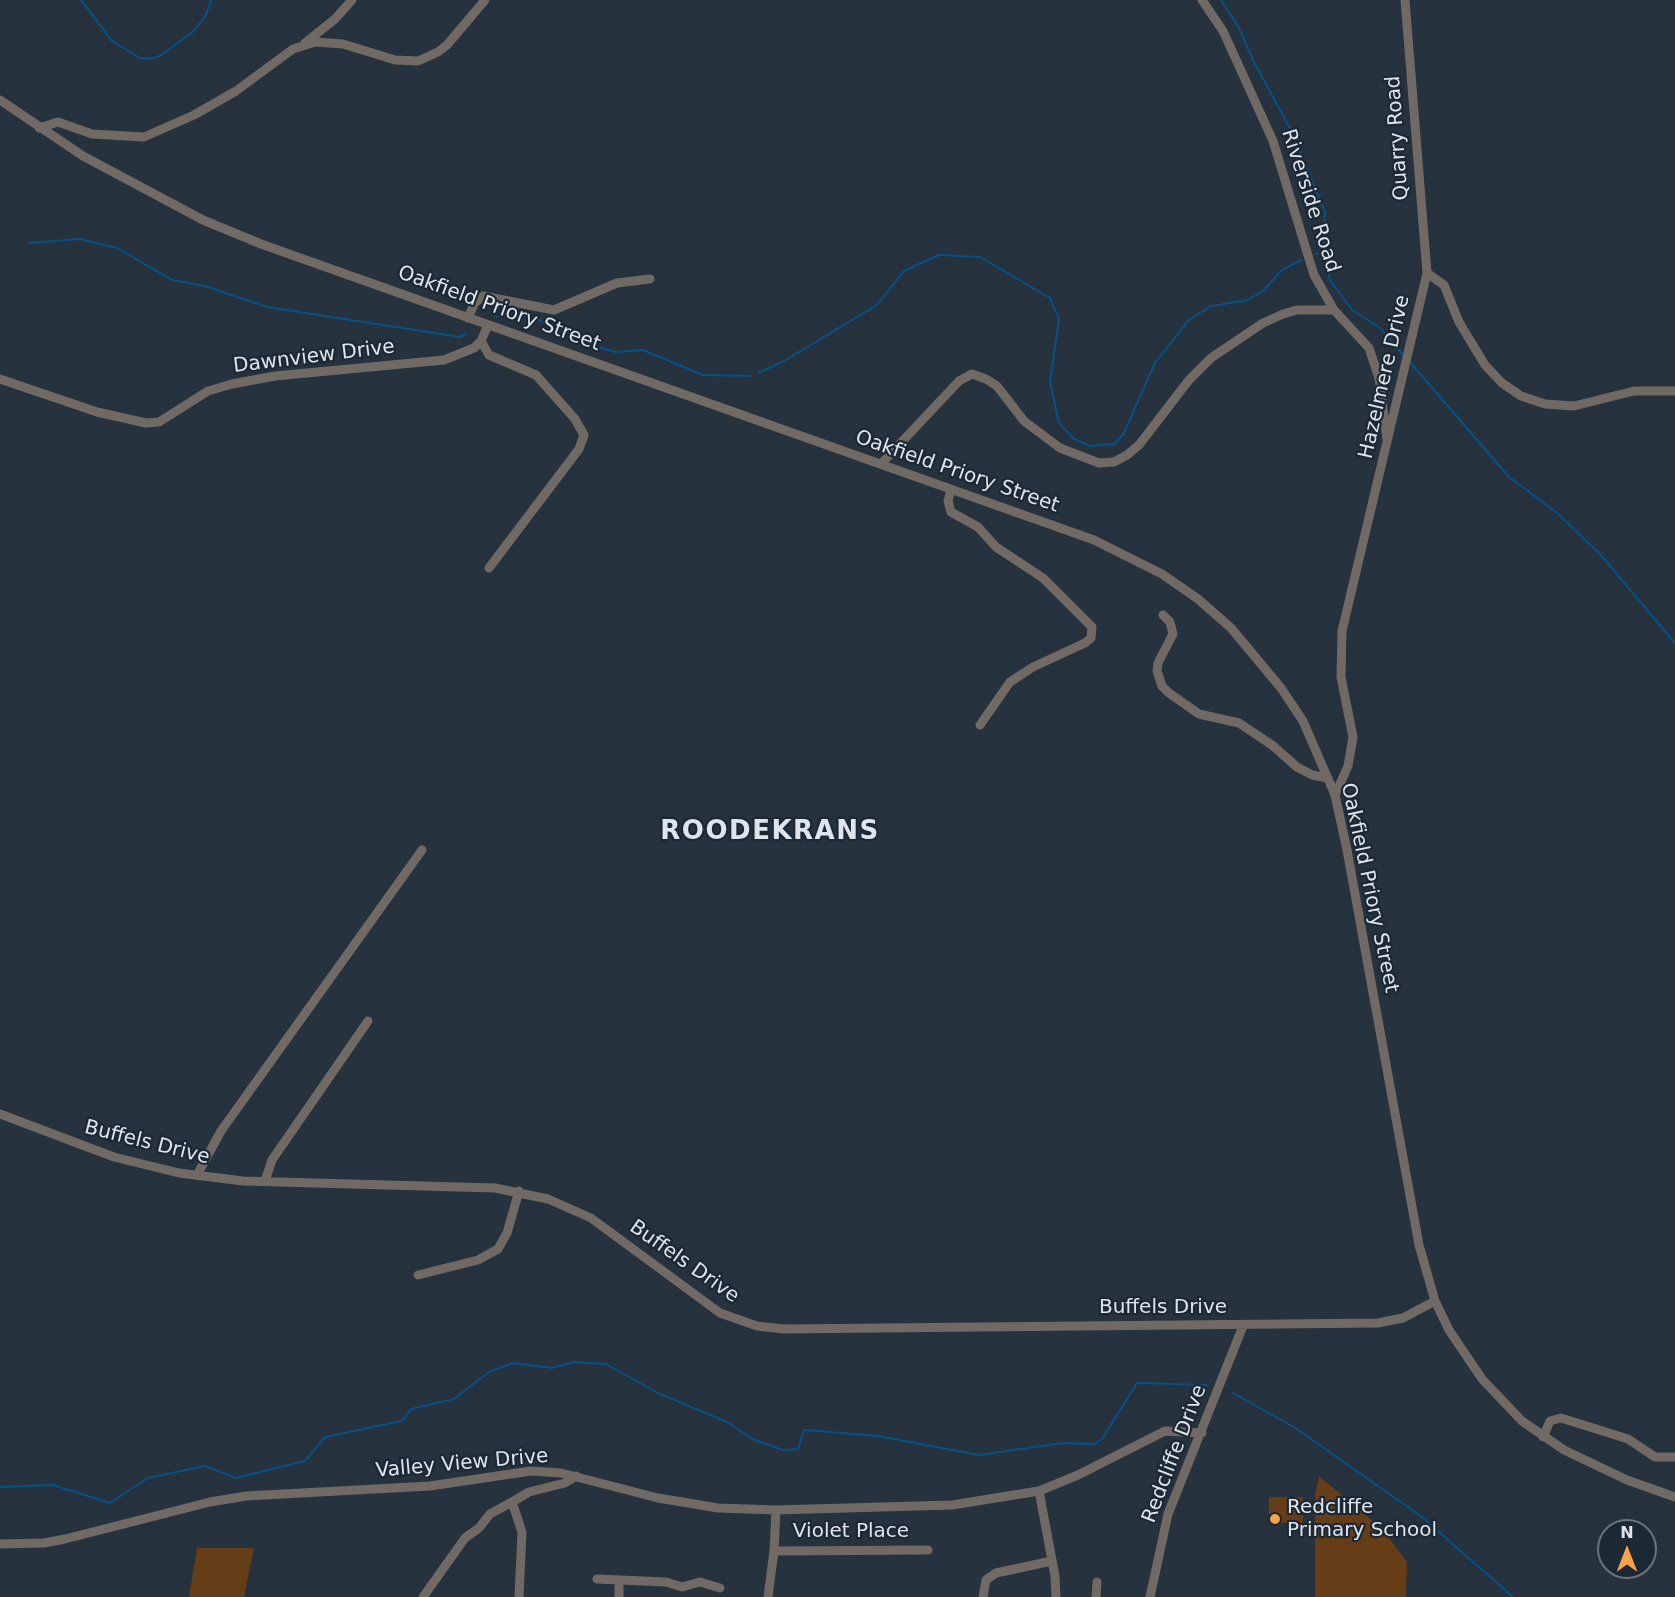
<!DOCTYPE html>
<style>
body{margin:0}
#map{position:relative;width:1675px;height:1597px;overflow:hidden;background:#26323d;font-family:"DejaVu Sans",sans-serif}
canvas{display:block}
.north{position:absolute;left:1597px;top:1519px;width:60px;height:60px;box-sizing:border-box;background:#1c2833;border:2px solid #6a747d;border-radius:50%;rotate:0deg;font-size:16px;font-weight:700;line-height:24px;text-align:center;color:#dee5ed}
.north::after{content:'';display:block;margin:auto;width:21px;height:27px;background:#f8a14a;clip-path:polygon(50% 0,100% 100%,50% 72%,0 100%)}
</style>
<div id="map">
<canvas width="1675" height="1597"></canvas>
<div class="north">N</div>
</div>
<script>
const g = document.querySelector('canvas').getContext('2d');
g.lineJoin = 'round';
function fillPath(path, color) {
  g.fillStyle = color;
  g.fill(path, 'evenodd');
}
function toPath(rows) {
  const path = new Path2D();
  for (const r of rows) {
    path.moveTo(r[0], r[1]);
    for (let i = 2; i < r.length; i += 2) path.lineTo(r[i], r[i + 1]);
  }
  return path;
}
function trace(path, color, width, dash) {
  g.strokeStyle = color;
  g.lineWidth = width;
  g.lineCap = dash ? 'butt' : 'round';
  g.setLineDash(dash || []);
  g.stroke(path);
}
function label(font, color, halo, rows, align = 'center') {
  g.font = font + ' "DejaVu Sans",sans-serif';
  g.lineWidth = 4.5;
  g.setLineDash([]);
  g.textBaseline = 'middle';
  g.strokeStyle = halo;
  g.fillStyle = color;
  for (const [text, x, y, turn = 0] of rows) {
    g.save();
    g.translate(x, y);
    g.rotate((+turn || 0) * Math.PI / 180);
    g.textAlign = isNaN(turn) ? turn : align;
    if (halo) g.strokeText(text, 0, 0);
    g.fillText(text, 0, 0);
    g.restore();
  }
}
const green = toPath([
 [1319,1476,1383,1530,1407,1562,1406,1597,1315,1597,1315,1495],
 [1269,1497,1303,1497,1303,1523,1269,1523],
 [197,1548,254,1548,244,1597,189,1597]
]);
const stream = toPath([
 [81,0,112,41,140,58,149,59,160,56,194,31,206,15,211,0],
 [1221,0,1238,26,1254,62,1292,132,1325,212,1324,245,1330,280,1352,310,1380,328,1403,355],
 [30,243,80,239,117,248,172,280,205,286,267,307,460,337,466,334],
 [1316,254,1325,252],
 [496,317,505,314,531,317,566,331,581,342,615,352,643,350,703,375,750,376],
 [1409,361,1509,477,1556,512,1600,554,1675,643],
 [758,373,784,361,877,305,904,271,939,255,980,257,1050,298,1059,319,1050,382,1059,423,1074,439,1090,446,1114,444,1123,435,1155,363,1189,320,1211,306,1248,300,1264,290,1282,270,1301,260],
 [1233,1393,1294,1427,1422,1517,1513,1597],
 [0,1487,53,1485,110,1503,148,1478,205,1466,236,1478,305,1461,325,1437,402,1421,411,1409,454,1399,489,1372,513,1363,552,1368,574,1362,606,1364,658,1393,729,1423,752,1439,783,1450,798,1449,804,1430,878,1436,979,1455,1063,1443,1095,1444,1102,1439,1137,1383,1207,1385]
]);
const minor = toPath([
 [1202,0,1223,31,1273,141,1314,275,1334,310,1369,348,1379,378,1387,439],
 [305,43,335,19,352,0],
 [0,100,83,156,203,220,261,244,1094,540,1162,574,1198,599,1231,628,1281,688,1303,721,1335,795,1347,850,1419,1245,1435,1301,1449,1330,1482,1379,1522,1421,1564,1450,1627,1480,1675,1497],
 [39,128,58,122,92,134,144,137,194,115,236,91,293,49,315,42,343,44,395,60,418,61,438,52,447,45,485,0],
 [1427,273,1444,285,1459,322,1485,365,1502,383,1521,396,1545,404,1574,406,1634,391,1675,391],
 [468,318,474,304,483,296,554,310,617,283,650,279],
 [481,341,489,355,536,375,575,419,584,435,579,449,489,568],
 [0,379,97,412,146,423,159,422,208,391,232,384,275,376,444,360,474,348,481,341,488,325],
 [881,464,959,381,972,374,986,379,997,386,1024,421,1060,448,1099,463,1114,462,1127,455,1139,445,1189,380,1211,358,1263,323,1283,314,1297,310,1334,310],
 [951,489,948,501,951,512,978,527,996,547,1043,578,1092,627,1091,638,1085,643,1033,667,1010,682,980,725],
 [1163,615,1170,622,1173,634,1158,663,1157,671,1162,686,1169,693,1199,714,1239,723,1272,745,1297,767,1312,775,1328,778],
 [1335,795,1348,766,1353,737,1341,677,1342,631,1427,273,1405,0],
 [0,1114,114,1157,179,1173,243,1181,495,1188,548,1199,591,1218,720,1313,757,1326,783,1329,1378,1323,1403,1318,1435,1301],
 [197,1175,221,1131,422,850],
 [265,1181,272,1160,368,1021],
 [418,1275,478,1260,498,1249,507,1233,519,1191],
 [1543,1437,1550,1421,1561,1418,1628,1439,1655,1457,1675,1457],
 [1039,1491,1055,1576,1056,1597],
 [0,1544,44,1543,65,1539,210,1502,246,1496,430,1486,531,1471,561,1473,658,1498,718,1508,776,1510,952,1505,1039,1491,1078,1475,1165,1431,1202,1433],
 [774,1551,928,1550],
 [597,1579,666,1582,682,1587,700,1582,720,1588],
 [619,1581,619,1597],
 [423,1597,465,1538,479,1528,490,1514,512,1502],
 [519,1597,522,1532,512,1502,529,1492,565,1483,576,1476],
 [768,1597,774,1551,776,1510],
 [983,1597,986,1580,996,1573,1052,1561],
 [1096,1597,1097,1582],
 [1150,1597,1168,1514,1243,1326]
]);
const markers = [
 [1275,1519,6,"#f8a14a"]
];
const streetNames = [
 ["Quarry Road",1398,138,-94],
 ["Riverside Road",1310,201,72],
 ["Oakfield Priory Street",499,309,20],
 ["Dawnview Drive",314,357,-7],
 ["Hazelmere Drive",1385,377,-77],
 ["Oakfield Priory Street",957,472,19],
 ["Oakfield Priory Street",1369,888,78],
 ["Buffels Drive",147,1143,14],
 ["Buffels Drive",684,1262,35],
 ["Buffels Drive",1163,1308],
 ["Redcliffe Drive",1175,1454,-69],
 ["Valley View Drive",462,1464,-5],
 ["Violet Place",851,1532]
];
const poiNames = [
 ["Redcliffe",1287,1508],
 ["Primary School",1287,1531]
];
const districtNames = [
 ["ROODEKRANS",770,832]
];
fillPath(green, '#653e17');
trace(stream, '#065187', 2);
trace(minor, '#706964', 9);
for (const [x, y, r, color] of markers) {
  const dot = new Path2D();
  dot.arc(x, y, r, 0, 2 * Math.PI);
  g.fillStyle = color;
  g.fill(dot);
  trace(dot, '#1c2833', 2);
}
label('20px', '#dee5ed', '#1c2833', streetNames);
label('20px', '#dee5ed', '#1c2833', poiNames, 'left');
g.letterSpacing = '1.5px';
label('bold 26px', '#dee5ed', '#1c2833', districtNames);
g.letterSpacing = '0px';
</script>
